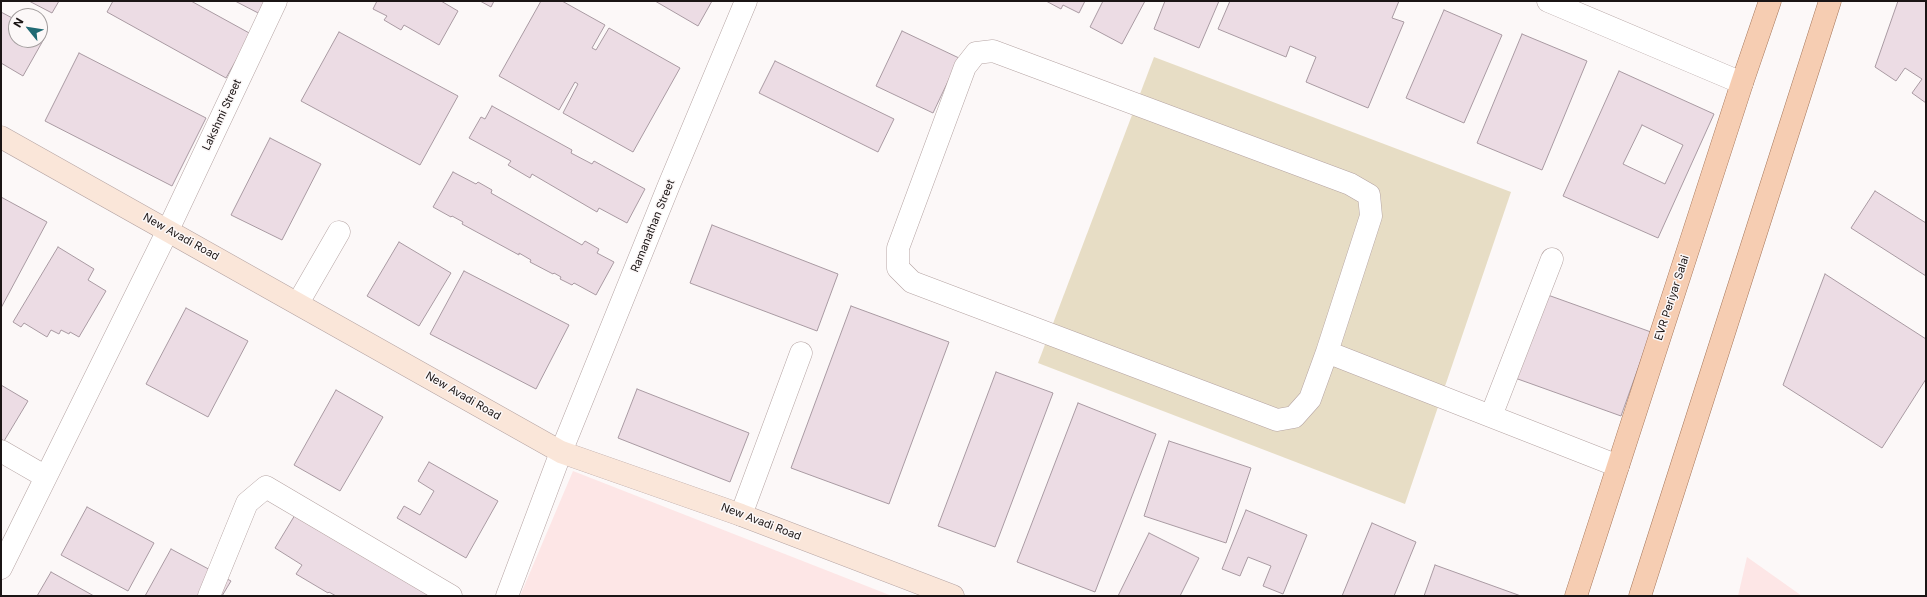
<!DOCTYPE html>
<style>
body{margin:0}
#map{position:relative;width:1927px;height:597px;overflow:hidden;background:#fcf8f8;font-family:Inter,sans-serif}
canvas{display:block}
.frame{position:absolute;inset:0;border:2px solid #1b1515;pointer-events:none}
.north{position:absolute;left:8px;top:8px;width:40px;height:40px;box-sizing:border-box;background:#fcf8f8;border:1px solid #a29d9d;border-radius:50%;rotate:300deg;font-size:11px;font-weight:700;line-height:16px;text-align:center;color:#1b1515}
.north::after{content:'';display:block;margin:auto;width:14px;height:18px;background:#206a74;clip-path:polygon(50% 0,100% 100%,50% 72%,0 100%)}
</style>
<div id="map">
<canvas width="1927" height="597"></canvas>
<div class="frame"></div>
<div class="north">N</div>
</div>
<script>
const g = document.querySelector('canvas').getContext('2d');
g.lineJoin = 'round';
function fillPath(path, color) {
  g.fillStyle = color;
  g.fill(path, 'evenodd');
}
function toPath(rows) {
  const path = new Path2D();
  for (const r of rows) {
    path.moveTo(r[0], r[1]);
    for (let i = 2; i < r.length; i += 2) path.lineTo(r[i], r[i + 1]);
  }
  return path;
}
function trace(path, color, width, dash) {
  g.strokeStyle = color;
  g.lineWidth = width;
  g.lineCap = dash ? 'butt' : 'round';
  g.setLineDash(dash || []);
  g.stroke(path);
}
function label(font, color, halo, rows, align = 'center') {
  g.font = font + ' Inter,sans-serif';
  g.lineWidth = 3;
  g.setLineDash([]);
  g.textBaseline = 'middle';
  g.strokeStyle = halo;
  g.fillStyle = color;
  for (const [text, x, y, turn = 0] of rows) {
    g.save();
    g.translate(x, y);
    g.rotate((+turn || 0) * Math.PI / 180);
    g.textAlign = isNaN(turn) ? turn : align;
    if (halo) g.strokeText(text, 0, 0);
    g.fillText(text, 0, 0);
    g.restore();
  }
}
const built = toPath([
 [573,471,892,596,520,596],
 [1747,557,1802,596,1738,596]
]);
const green = toPath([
 [1154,57,1511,192,1405,504,1038,363]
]);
const building = toPath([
 [29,1,59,1,52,13,29,1],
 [113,1,191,1,251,34,226,78,107,12,113,1],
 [235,1,269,1,262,15,235,1],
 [377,1,441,1,458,11,439,45,404,25,401,30,384,20,387,16,373,9,377,1],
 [480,1,494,1,491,7,480,1],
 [541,1,562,1,605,25,592,48,596,50,609,28,680,68,633,152,563,113,578,84,575,82,559,110,499,76,541,1],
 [655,1,712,1,698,26,655,1],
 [1046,1,1085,1,1079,13,1063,5,1061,9,1046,1],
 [1103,1,1145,1,1122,44,1090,27,1103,1],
 [1165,1,1219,1,1199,48,1154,29,1165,1],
 [1230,1,1399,1,1392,18,1404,22,1368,108,1306,82,1316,57,1290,46,1286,57,1218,29,1230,1],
 [1898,1,1926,1,1926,103,1912,93,1922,79,1905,68,1896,81,1875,67,1898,1],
 [1444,10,1502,35,1464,123,1406,98,1444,10],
 [1,12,16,20,16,40,40,40,40,34,45,37,23,76,1,63,1,12],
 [902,31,959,58,933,113,876,86,902,31],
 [339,32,458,96,420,165,301,101,339,32],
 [1522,34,1587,61,1542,170,1477,143,1522,34],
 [79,53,206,118,172,186,45,121,79,53],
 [775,61,894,119,878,152,759,93,775,61],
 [1619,71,1714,114,1658,238,1563,196,1619,71],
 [1642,125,1683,145,1665,184,1623,164,1642,125],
 [492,106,572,150,571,153,592,164,594,161,645,189,627,223,599,208,597,212,532,174,530,178,508,165,511,161,469,138,481,117,485,119,492,106],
 [270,138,321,164,282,240,231,215,270,138],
 [453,172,476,184,478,182,492,190,491,193,582,245,585,241,599,249,597,253,614,262,596,295,574,283,572,285,560,279,561,277,554,273,553,274,530,262,531,260,519,253,519,255,462,224,463,222,452,216,451,217,433,207,453,172],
 [1875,191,1926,223,1926,276,1851,228,1875,191],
 [1,197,47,222,1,308,1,197],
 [712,225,838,274,817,331,690,283,712,225],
 [399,242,451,273,419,326,367,296,399,242],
 [58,247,94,269,88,280,106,291,79,337,70,332,69,334,61,330,59,334,51,330,47,337,24,323,21,327,13,322,58,247],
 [464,271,569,325,536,389,430,334,464,271],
 [1825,274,1926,339,1926,379,1882,448,1783,385,1825,274],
 [1545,294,1651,332,1621,416,1515,378,1545,294],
 [851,306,949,342,889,504,791,468,851,306],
 [186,308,248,341,208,417,146,384,186,308],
 [996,372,1053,393,995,547,938,526,996,372],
 [1,385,28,401,4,441,1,439,1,385],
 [637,389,749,433,730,482,618,438,637,389],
 [336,390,383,417,340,491,294,465,336,390],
 [1078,403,1156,434,1095,592,1017,562,1078,403],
 [1169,441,1251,468,1226,543,1144,516,1169,441],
 [429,462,498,501,466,558,397,518,404,506,420,515,434,491,418,481,429,462],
 [87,507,154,543,128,591,61,555,87,507],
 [298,510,444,596,336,596,329,592,328,593,296,574,302,565,275,548,298,510],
 [1246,510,1307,535,1283,594,1263,586,1271,566,1248,557,1240,576,1222,569,1246,510],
 [1372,523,1416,542,1394,596,1342,596,1372,523],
 [1149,533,1199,558,1180,596,1118,596,1149,533],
 [171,549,231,581,222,596,145,596,171,549],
 [1435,565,1521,596,1424,596,1435,565],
 [51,572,94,596,37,596,51,572]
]);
const minor = toPath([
 [1548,1,1742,83],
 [298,303,339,232],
 [1327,352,1310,399,1294,417,1277,420,912,282,898,268,898,248,965,67,976,53,993,51,1350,184,1369,195,1371,216,1327,352,1618,466],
 [1491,416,1552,259],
 [1,451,46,477],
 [741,515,801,353],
 [1,568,168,230,276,1],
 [209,596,247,503,266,487,451,596],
 [507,596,561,452,669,185,746,1]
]);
const secondary = toPath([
 [1,137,561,452,741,515,953,596]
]);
const primary = toPath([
 [1576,596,1742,83,1770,1],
 [1640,596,1830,1]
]);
const streetNames = [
 ["Lakshmi Street",222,115,-65],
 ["Ramanathan Street",653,226,-68],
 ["New Avadi Road",181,237,29],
 ["EVR Periyar Salai",1672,298,-72],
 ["New Avadi Road",463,396,30],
 ["New Avadi Road",761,522,21]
];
fillPath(built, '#fde6e6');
fillPath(green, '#e7ddc5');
fillPath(building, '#ecdce4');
trace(building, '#a99aa2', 1);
trace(minor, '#b5a4a3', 23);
trace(secondary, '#b5a4a3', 23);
trace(primary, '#a5765a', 23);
trace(minor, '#fff', 22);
trace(secondary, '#fae6d9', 22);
trace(primary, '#f6cdb2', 22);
label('11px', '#1b1515', '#fcf8f8', streetNames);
</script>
